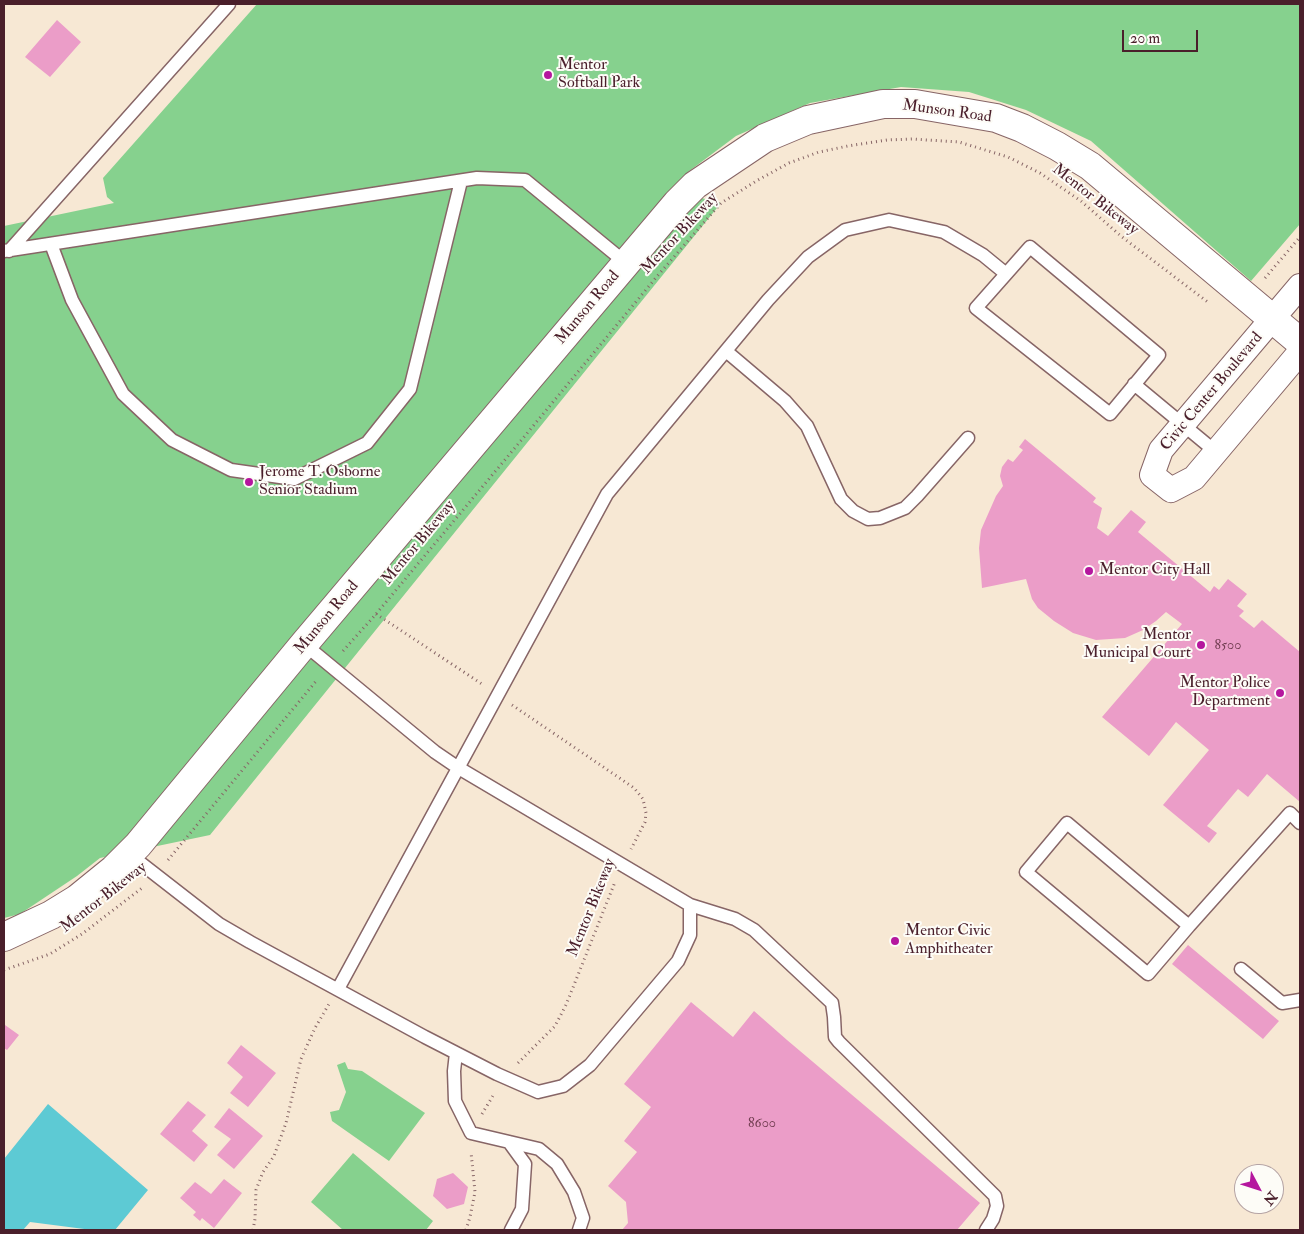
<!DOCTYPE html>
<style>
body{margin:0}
#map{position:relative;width:1304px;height:1234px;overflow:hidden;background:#f7e8d4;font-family:"IM FELL Double Pica",serif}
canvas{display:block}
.frame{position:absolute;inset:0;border:5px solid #4a1f2b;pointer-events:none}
.north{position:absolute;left:1234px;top:1164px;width:50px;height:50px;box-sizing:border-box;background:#fdfcf7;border:1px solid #b5a4a5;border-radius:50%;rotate:130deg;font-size:14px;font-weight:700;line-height:20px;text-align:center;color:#4a1f2b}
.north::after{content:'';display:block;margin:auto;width:18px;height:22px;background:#b5179e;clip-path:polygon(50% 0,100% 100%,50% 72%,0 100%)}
.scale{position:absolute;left:1122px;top:30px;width:76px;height:22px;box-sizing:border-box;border:2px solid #4a1f2b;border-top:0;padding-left:6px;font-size:15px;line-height:18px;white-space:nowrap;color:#4a1f2b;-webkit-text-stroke:4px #fdfcf7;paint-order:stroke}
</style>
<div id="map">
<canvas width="1304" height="1234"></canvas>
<div class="frame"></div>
<div class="north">N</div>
<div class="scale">20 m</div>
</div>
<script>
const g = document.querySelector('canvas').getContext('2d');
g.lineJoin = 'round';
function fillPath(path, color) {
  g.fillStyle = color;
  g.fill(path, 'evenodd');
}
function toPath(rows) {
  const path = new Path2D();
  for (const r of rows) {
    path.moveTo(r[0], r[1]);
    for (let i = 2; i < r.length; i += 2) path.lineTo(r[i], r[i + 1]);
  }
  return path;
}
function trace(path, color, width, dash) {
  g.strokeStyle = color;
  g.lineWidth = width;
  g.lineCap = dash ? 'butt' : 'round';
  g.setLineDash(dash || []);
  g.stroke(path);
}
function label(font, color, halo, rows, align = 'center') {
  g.font = font + ' "IM FELL Double Pica",serif';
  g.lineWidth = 4;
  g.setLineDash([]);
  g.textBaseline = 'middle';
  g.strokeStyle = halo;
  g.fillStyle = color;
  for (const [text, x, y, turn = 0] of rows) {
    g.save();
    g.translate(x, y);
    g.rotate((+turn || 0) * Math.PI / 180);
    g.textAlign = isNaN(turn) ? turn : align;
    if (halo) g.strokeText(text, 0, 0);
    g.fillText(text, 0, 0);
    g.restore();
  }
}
const green = toPath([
 [257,4,1300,4,1300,224,1251,281,1091,141,1026,110,969,92,901,87,810,103,736,136,688,172,670,190,721,203,210,835,100,858,77,876,20,914,4,918,4,226,114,203,107,197,103,178],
 [345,1062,348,1069,362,1071,425,1113,389,1161,332,1121,330,1112,339,1110,346,1092,337,1065],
 [353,1153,433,1221,426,1230,343,1230,311,1202]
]);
const water = toPath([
 [48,1104,148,1190,115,1230,92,1230,30,1222,23,1230,4,1230,4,1159]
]);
const building = toPath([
 [57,20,81,42,50,77,25,57],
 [1025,439,1096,498,1093,502,1102,508,1097,528,1108,536,1131,510,1146,522,1138,532,1210,592,1214,586,1219,590,1228,579,1247,594,1237,606,1244,611,1239,616,1254,628,1262,620,1300,652,1300,802,1267,774,1248,797,1238,789,1207,826,1217,833,1209,843,1163,805,1209,750,1176,722,1149,756,1102,717,1182,624,1166,612,1156,621,1143,630,1125,638,1096,640,1073,633,1054,621,1038,608,1032,599,1026,579,982,588,979,548,981,530,996,496,1003,486,1000,476,1002,467,1008,459,1013,462,1023,450,1019,447],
 [1188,945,1279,1021,1263,1039,1172,964],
 [691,1002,733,1037,754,1011,787,1040,980,1203,957,1230,622,1230,628,1223,626,1202,608,1186,637,1152,624,1141,651,1107,624,1084],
 [5,1025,19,1035,7,1050,4,1048],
 [241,1045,276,1073,248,1107,230,1093,243,1077,227,1063],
 [188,1101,206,1115,192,1131,208,1145,194,1162,160,1134],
 [229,1108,263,1136,234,1169,217,1155,231,1139,214,1127],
 [453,1173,468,1187,464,1204,447,1209,433,1196,437,1179],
 [224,1179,242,1193,214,1228,202,1218,200,1221,193,1215,196,1212,180,1198,195,1182,211,1194]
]);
const path = toPath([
 [1265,278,1300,237],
 [376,614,482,684],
 [343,651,376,614,524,437,659,274,721,203,758,180,789,163,819,152,848,146,887,140,912,139,959,142,1008,157,1040,173,1081,201,1122,237,1209,303],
 [512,705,618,777,634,788,643,799,646,813,645,822,631,849],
 [168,860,317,680],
 [4,970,50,954,82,934,142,888],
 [518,1063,555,1026,566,1005,615,882],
 [482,1114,494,1094],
 [253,1230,255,1219,256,1190,263,1172,274,1156,286,1123,301,1059,315,1028,329,1004],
 [466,1230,470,1217,475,1192,471,1152]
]);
const service = toPath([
 [51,244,72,300,123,394,172,440,231,470,294,479,367,443,410,389,461,181],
 [1030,247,1159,355,1110,414,976,308,1030,247],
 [4,251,477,178,525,180,626,263],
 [9,251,229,4],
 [726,351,785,401,807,426,841,499,853,511,868,519,880,518,905,508,917,496,968,438],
 [1134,384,1216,452],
 [304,644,435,752,457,767,690,905,735,919,754,930,832,1003,834,1017,835,1037,839,1042,995,1196,997,1206,993,1219,986,1230],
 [129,854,219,924,250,942,425,1037,497,1074,538,1092,563,1086,590,1065,678,961,690,935,690,905],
 [1189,926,1067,823,1026,872,1148,974,1189,926,1290,813,1300,823],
 [1241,969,1282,1003,1300,1000],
 [338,989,607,494,768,300,808,257,845,230,889,220,944,232,983,255,1005,273],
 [456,1053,454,1071,455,1101,471,1133,539,1149,557,1164,574,1192,583,1218,579,1230],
 [509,1142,525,1164,522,1209,511,1230]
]);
const minor = toPath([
 [1300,286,1161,450,1152,475,1171,490,1194,478,1300,352]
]);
const tertiary = toPath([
 [4,937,51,915,77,899,114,869,138,845,304,644,677,203,695,185,765,138,808,120,883,104,915,104,996,118,1022,128,1057,146,1090,166,1300,342]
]);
const markers = [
 [548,75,5,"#b5179e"],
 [249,482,5,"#b5179e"],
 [1089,571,5,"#b5179e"],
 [1201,645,5,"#b5179e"],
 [1280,693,5,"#b5179e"],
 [895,941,5,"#b5179e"]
];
const numberNames = [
 ["8500",1228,646],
 ["8600",762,1124]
];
const poiNames = [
 ["Mentor",558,66],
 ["Softball Park",558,84],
 ["Jerome T. Osborne",259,473],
 ["Senior Stadium",259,491],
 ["Mentor City Hall",1099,571],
 ["Mentor",1191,636,"right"],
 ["Municipal Court",1191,654,"right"],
 ["Mentor Police",1270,684,"right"],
 ["Department",1270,702,"right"],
 ["Mentor Civic",905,932],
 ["Amphitheater",905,950]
];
const streetNames = [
 ["Munson Road",947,112,8],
 ["Mentor Bikeway",1095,200,38],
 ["Mentor Bikeway",680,234,-47],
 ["Munson Road",588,308,-50],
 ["Civic Center Boulevard",1212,392,-50],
 ["Mentor Bikeway",419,543,-50],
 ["Munson Road",327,618,-50],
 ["Mentor Bikeway",104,898,-38],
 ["Mentor Bikeway",592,908,-68]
];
fillPath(green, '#86d18e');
fillPath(water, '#5dcad4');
fillPath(building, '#eb9dc8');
trace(service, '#876566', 15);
trace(minor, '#876566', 26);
trace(tertiary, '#876566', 30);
trace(path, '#876566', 3, [1, 4]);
trace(service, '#fff', 12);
trace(minor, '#fff', 24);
trace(tertiary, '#fff', 28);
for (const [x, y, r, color] of markers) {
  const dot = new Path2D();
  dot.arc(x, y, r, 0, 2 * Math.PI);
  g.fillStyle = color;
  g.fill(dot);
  trace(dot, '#fdfcf7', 2);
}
label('14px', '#723e52', null, numberNames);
label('16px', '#4a1f2b', '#fdfcf7', poiNames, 'left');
label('16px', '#4a1f2b', '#fdfcf7', streetNames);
</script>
